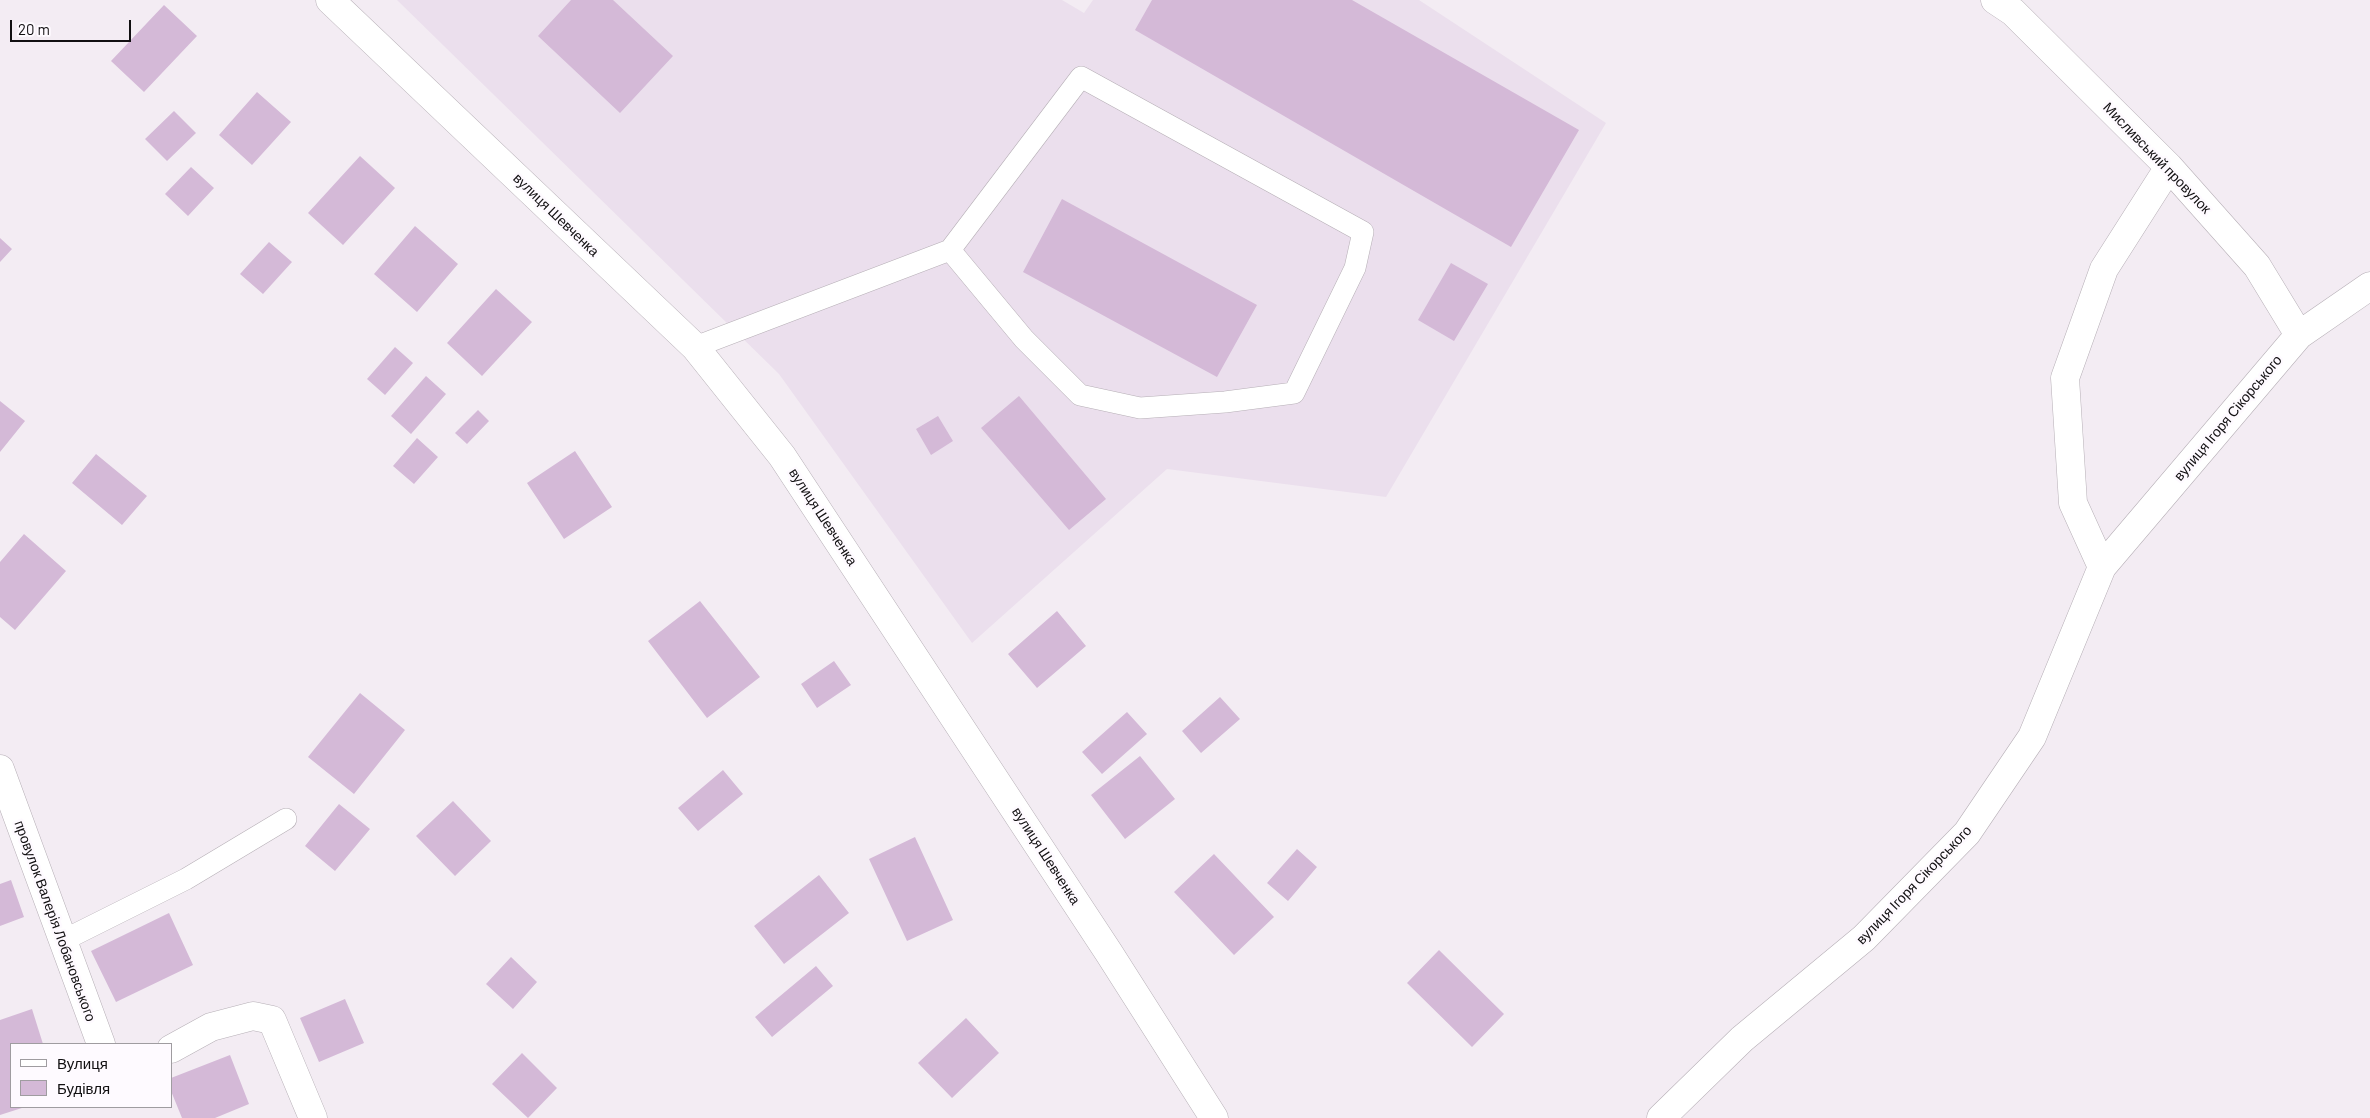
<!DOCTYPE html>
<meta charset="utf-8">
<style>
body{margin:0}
#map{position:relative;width:2370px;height:1118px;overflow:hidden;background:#f3ecf3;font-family:Barlow,sans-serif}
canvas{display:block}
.legend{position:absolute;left:10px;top:1043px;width:162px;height:65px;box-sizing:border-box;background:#fefaff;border:1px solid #9f9ca0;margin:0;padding:6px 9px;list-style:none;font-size:15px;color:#110f11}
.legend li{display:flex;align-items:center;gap:10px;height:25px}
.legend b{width:25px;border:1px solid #9f9ca0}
.scale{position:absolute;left:10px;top:20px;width:121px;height:22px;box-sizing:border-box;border:2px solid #110f11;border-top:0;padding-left:6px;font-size:15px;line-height:18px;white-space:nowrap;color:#110f11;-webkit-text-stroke:4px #fefaff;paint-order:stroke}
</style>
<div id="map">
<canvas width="2370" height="1118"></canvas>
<ul class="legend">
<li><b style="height:6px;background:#fff"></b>Вулиця</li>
<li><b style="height:14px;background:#d4b9d7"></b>Будівля</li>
</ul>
<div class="scale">20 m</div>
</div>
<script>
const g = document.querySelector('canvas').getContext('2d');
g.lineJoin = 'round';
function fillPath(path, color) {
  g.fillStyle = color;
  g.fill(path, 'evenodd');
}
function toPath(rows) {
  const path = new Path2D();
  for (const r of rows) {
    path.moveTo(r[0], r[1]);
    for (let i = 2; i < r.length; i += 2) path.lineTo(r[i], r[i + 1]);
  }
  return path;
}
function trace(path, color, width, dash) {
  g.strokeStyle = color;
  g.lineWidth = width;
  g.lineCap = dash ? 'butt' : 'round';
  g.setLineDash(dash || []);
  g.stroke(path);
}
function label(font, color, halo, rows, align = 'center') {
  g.font = font + ' Barlow,sans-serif';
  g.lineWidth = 5;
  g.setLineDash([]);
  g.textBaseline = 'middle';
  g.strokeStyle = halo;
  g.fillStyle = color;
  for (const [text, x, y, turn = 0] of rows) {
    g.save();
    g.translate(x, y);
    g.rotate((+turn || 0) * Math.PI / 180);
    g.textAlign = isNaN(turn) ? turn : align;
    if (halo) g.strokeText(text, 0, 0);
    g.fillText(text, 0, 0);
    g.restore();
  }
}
const built = toPath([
 [397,0,1062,0,1084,13,1093,0,1419,0,1606,123,1386,497,1167,469,972,643,779,374]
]);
const building = toPath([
 [571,0,613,0,673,56,620,113,538,36],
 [1152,0,1352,0,1579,130,1511,247,1135,30],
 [164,5,197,36,144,92,111,61],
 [257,92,291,122,252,165,219,135],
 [174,111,196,133,167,161,145,139],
 [360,156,395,188,343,245,308,213],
 [191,167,214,188,188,216,165,194],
 [1062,199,1257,305,1217,377,1023,272],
 [415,226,458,264,417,312,374,274],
 [0,238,12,249,0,262],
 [269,242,292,262,263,294,240,274],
 [1451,263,1488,284,1454,341,1418,320],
 [496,289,532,322,482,376,447,343],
 [395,347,413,363,385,395,367,379],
 [426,376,446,394,411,434,391,416],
 [1019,396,1106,499,1069,530,981,428],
 [0,401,25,421,0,452],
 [478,410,489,421,467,444,455,433],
 [938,416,953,441,931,455,916,429],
 [417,438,438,457,414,484,393,466],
 [575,451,612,507,564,539,527,483],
 [96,454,147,496,122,525,72,483],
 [24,534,66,571,15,630,0,617,0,562],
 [700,601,760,677,707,718,648,641],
 [1057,611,1086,646,1037,688,1008,654],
 [834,661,851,685,817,708,801,684],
 [360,693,405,730,354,794,308,757],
 [1220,697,1240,719,1201,753,1182,731],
 [1127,712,1147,734,1102,774,1082,752],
 [1140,756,1175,799,1125,839,1091,795],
 [723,770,743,794,698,831,678,808],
 [453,801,491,841,455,876,416,836],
 [339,804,370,829,335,871,305,846],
 [915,837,953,920,907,941,869,859],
 [1297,849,1317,867,1288,901,1267,883],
 [1214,854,1274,917,1234,955,1174,892],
 [819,875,849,913,784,964,754,926],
 [11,880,24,917,0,926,0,884],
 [169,913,193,965,116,1002,91,951],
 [1439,950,1504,1014,1472,1047,1407,983],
 [511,957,537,982,513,1009,486,984],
 [816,966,833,986,772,1037,755,1017],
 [345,999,364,1043,319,1062,300,1018],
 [32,1009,43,1044,11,1044,11,1107,25,1107,0,1115,0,1020],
 [966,1018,999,1053,952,1098,918,1063],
 [522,1053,557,1088,528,1118,492,1084],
 [230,1055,249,1104,215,1118,182,1118,171,1091,171,1078]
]);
const lane = toPath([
 [695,347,950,250,1081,77,1363,232,1355,268,1294,393,1225,402,1140,408,1080,395,1024,339,950,250],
 [62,941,186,879,286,819]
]);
const street = toPath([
 [1995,0,2013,12,2169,167,2257,266,2299,335],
 [2102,567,2073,503,2065,378,2104,269,2169,167],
 [0,769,101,1044],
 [171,1049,211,1027,253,1016,272,1020,313,1118],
 [1661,1118,1742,1039,1864,938,1967,833,2032,737,2102,567,2299,335,2370,286]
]);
const secondary = toPath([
 [330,0,695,347,782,456,1109,953,1214,1118]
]);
const streetNames = [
 ["Мисливський провулок",2157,158,46],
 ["вулиця Шевченка",556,215,44],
 ["вулиця Ігоря Сікорського",2228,418,-50],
 ["вулиця Шевченка",823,517,57],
 ["вулиця Шевченка",1046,856,57],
 ["вулиця Ігоря Сікорського",1914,885,-46],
 ["провулок Валерія Лобановського",55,921,70]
];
fillPath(built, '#ebdfed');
fillPath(building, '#d4b9d7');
trace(lane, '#b6afb6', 22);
trace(street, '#b6afb6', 29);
trace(secondary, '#b6afb6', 29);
trace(lane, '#fff', 21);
trace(street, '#fff', 28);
trace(secondary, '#fff', 28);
label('14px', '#110f11', '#fefaff', streetNames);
</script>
